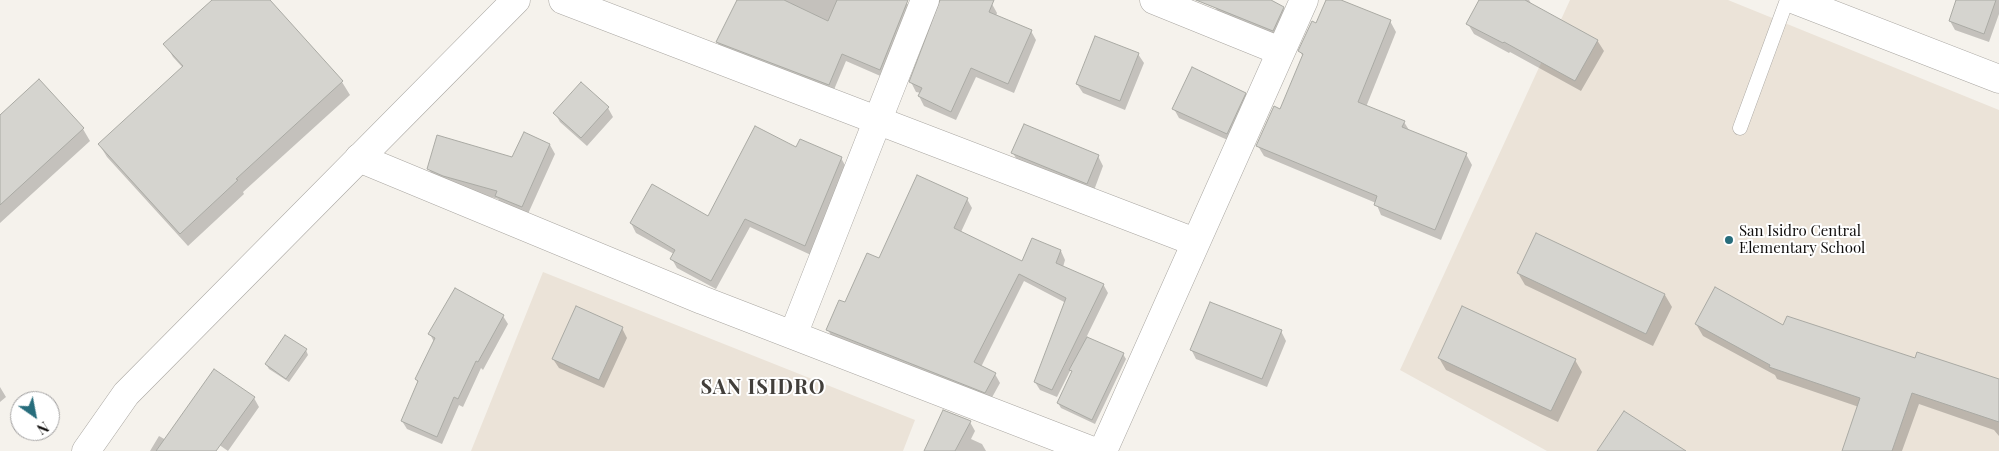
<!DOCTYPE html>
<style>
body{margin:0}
#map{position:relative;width:1999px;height:451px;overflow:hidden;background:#f5f2ec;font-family:"Playfair Display",serif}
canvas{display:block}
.north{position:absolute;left:10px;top:391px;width:50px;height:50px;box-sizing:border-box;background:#fff;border:1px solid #9f9e9e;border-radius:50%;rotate:147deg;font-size:14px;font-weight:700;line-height:20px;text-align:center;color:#0f0d0c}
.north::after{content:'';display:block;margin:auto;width:18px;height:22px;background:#276d7c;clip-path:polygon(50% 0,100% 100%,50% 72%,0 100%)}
</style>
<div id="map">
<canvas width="1999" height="451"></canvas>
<div class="north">N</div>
</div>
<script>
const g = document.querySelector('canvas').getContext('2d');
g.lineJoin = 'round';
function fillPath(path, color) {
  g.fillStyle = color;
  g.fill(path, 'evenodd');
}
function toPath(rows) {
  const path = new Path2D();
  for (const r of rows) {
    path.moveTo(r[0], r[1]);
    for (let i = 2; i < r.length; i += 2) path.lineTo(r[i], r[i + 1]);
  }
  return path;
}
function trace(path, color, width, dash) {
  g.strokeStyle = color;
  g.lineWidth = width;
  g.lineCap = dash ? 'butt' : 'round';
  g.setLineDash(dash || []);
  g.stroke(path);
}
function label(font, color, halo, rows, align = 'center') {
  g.font = font + ' "Playfair Display",serif';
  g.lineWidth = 4;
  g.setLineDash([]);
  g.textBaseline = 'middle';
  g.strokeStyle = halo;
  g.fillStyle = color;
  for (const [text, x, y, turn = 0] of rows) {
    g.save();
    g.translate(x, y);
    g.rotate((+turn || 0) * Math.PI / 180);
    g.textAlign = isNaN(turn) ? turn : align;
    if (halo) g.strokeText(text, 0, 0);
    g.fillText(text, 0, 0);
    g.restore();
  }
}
const built = toPath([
 [1570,0,1728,0,1999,110,1999,451,1547,451,1400,370],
 [543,272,915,420,903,451,471,451]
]);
const shadow = toPath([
 [213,0,268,0,342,82,350,95,243,192,244,194,188,246,107,157,99,144,183,68,173,57,165,44],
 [738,0,904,0,912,9,885,78,846,61,833,92,722,49,717,42],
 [948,0,982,0,992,4,997,13,996,16,1031,31,1036,40,1014,93,976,77,956,120,924,106,919,96,921,93,916,92,911,82],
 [1218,0,1268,0,1283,8,1288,17,1278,40,1220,16,1215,7],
 [1327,0,1338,0,1390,21,1396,32,1366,107,1404,122,1409,130,1466,154,1472,165,1441,240,1381,215,1376,203,1264,156,1258,146,1281,110,1303,57,1300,51,1317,24],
 [1480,0,1529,0,1532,5,1597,40,1604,51,1581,91,1510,52,1509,53,1474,34,1468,24],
 [1957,0,1999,0,1999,14,1989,42,1955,30,1950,21],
 [1138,54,1144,63,1125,110,1083,93,1077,84],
 [39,81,83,129,90,141,0,223,0,117],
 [1245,93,1250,103,1232,142,1179,118,1174,109],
 [608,108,613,117,587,146,560,122,555,113],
 [550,145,555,154,527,216,502,205,498,199,449,185,434,179,429,169,513,159],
 [797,148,841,158,846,167,811,255,750,227,716,289,677,268,672,259,674,254,636,233,631,223,709,218],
 [1013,153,1098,156,1103,166,1093,193,1018,162],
 [967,199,972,208,961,232,1023,263,1033,239,1061,251,1065,260,1063,267,1103,284,1108,293,1086,338,1123,354,1126,359,1095,424,1061,408,1058,403,1073,373,1071,369,1057,397,1040,390,1035,382,1066,303,1024,281,981,367,995,374,1000,383,990,401,833,339,828,330,879,259],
 [1518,273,1665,295,1672,307,1653,346,1525,285],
 [503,316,508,324,483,370,481,368,463,407,459,405,442,444,407,429,402,421,418,383,416,379,434,342,430,334],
 [1696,324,1784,326,1999,381,1999,436,1994,430,1919,404,1902,451,1843,451,1859,407,1777,379,1775,375,1703,336],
 [622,328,627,338,604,388,559,368,553,359],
 [1281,331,1286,341,1267,387,1196,359,1191,349],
 [306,350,308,355,289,382,269,369,266,364],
 [1439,358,1575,360,1582,372,1558,422,1446,370],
 [0,387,6,397,0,402],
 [254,398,259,407,228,451,218,444,215,451,150,451,159,436,166,440],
 [970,422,975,431,971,439,982,444,986,451,926,451]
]);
const building = toPath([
 [212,0,270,0,343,81,236,179,238,180,180,234,98,144,183,66,163,44,212,0],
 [737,0,784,0,828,21,837,0,908,0,880,70,842,54,829,85,716,42,737,0],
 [940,0,994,0,989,12,1032,30,1008,84,971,68,951,112,918,96,922,88,909,82,940,0],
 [1196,0,1271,0,1284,7,1273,31,1196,0],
 [1326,0,1341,0,1391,20,1358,102,1405,121,1402,127,1467,153,1435,230,1374,205,1377,196,1256,146,1274,106,1280,109,1303,54,1298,51,1312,21,1316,23,1326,0],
 [1479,0,1525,0,1598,40,1575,81,1504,42,1503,43,1466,24,1479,0],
 [1956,0,1996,0,1984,34,1949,21,1956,0],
 [1095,36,1139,53,1120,101,1076,84,1095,36],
 [1192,67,1246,93,1227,134,1172,109,1192,67],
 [39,79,84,128,0,205,0,115,39,79],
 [581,82,609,107,581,138,553,113,581,82],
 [1024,124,1099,155,1087,184,1011,153,1024,124],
 [755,126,796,147,800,139,842,157,805,246,745,219,711,281,670,259,675,250,630,223,652,184,708,216,755,126],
 [524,132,550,144,522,207,495,196,497,191,443,176,427,169,437,135,512,157,524,132],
 [917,175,968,198,954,228,1022,261,1032,238,1061,250,1056,263,1104,284,1052,390,1034,382,1066,298,1019,274,974,362,996,373,985,393,826,330,839,300,845,302,867,253,879,258,917,175],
 [1536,233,1665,294,1646,334,1517,273,1536,233],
 [1715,287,1783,325,1787,316,1915,358,1917,352,1999,379,1999,422,1912,393,1892,451,1842,451,1860,398,1769,367,1770,365,1695,324,1715,287],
 [455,288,504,315,478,362,476,361,458,399,454,397,437,437,401,421,418,381,415,379,435,338,428,334,455,288],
 [1210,302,1282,330,1262,379,1190,350,1210,302],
 [576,306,623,327,599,380,552,359,576,306],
 [1462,306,1576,359,1551,411,1438,358,1462,306],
 [285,335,307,349,286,379,265,364,285,335],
 [1087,337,1124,353,1092,420,1057,403,1072,371,1069,370,1087,337],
 [214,369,255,397,216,451,156,451,214,369],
 [943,410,971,421,955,451,924,451,943,410],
 [1624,411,1686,451,1597,451,1624,411]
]);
const service = toPath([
 [1740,128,1787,0]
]);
const minor = toPath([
 [563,0,1195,242],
 [1154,0,1280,51],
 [1795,0,1999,79],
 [359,158,702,300,1093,451],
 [793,335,925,0]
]);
const tertiary = toPath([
 [86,451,126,394,516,0],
 [1103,451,1304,0]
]);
const markers = [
 [1729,240,5,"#276d7c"]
];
const poiNames = [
 ["San Isidro Central",1739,231],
 ["Elementary School",1739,248]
];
const districtNames = [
 ["SAN ISIDRO",763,388]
];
fillPath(built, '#ebe3d8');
fillPath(shadow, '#0003');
fillPath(building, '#d5d4cf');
trace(building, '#aaaaa4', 1);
trace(service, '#a9a6a1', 15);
trace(minor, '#a9a6a1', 29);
trace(tertiary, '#a9a6a1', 29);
trace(service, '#fff', 14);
trace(minor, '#fff', 28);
trace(tertiary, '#fff', 28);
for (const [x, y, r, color] of markers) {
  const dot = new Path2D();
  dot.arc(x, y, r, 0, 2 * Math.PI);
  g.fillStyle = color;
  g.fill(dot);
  trace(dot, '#fff', 2);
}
label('15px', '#0f0d0c', '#fff', poiNames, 'left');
g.letterSpacing = '1px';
label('bold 20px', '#423f3b', '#fff', districtNames);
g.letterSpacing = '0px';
</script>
